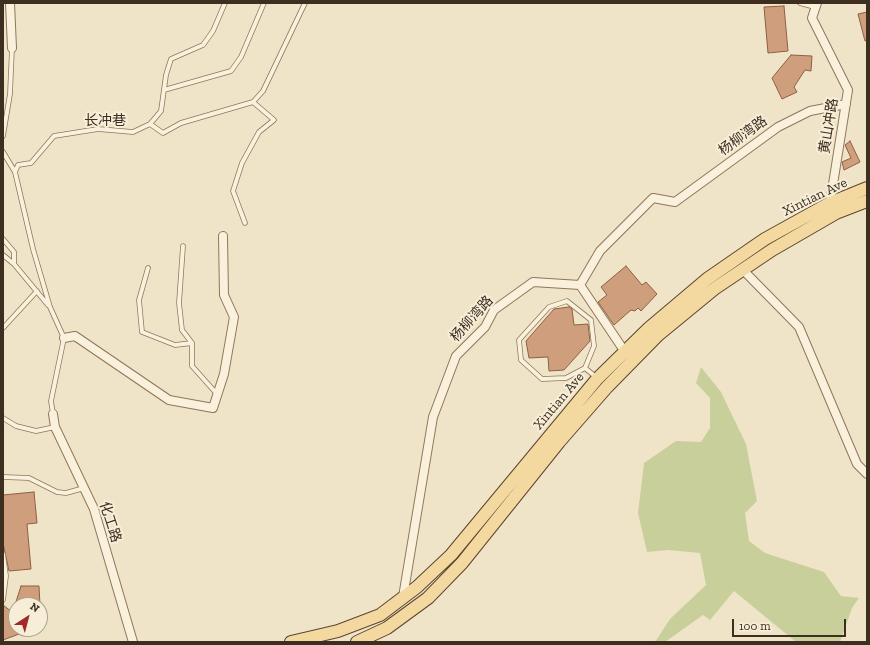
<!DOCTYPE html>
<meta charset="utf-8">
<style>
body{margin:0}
#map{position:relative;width:870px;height:645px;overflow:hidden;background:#f0e4c8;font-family:"Zilla Slab",serif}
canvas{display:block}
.frame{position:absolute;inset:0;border:4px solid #3d2e20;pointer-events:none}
.north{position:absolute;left:8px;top:597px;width:40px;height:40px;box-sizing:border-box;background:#f7eed8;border:1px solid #ada18e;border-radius:50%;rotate:36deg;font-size:11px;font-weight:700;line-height:16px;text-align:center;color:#3d2e20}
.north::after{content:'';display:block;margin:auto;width:14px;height:18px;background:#9e2a2b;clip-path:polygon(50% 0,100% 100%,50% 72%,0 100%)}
.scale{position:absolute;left:732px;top:619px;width:114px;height:18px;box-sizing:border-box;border:2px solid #3d2e20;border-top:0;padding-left:5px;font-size:12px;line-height:14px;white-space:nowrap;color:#3d2e20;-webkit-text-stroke:3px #f7eed8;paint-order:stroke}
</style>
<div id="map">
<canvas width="870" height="645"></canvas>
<div class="frame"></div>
<div class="north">N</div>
<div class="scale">100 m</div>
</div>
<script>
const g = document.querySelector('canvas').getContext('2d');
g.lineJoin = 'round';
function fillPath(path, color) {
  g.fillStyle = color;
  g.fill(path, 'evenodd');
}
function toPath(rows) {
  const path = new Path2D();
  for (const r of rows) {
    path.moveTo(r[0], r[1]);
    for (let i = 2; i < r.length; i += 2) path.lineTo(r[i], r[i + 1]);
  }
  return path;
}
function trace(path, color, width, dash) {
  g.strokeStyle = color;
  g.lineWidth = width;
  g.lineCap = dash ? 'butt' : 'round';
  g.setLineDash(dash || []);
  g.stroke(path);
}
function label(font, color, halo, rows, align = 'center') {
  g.font = font + ' "Zilla Slab","Noto Sans SC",serif';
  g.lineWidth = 4;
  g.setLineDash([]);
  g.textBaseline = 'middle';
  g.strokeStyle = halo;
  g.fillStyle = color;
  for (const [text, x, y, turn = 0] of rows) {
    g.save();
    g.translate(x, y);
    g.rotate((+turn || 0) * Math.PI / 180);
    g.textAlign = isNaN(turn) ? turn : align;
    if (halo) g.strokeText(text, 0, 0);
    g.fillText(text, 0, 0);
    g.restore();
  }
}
const green = toPath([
 [701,367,721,392,746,444,757,501,745,513,749,541,765,553,824,572,841,596,859,598,852,608,840,642,796,642,734,591,710,620,703,615,665,642,655,642,670,619,706,585,700,553,668,550,647,552,638,513,644,463,676,441,701,442,710,428,710,398,696,383]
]);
const building = toPath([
 [784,6,788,51,768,53,764,7,784,6],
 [867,12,867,40,865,41,858,14,867,12],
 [791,55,812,56,811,71,805,70,794,87,797,92,782,99,772,78,791,55],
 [850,141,860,162,844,170,842,162,851,158,845,145,850,141],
 [626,266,642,285,646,282,657,294,641,311,638,308,635,311,631,310,614,325,598,302,607,295,601,287,626,266],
 [569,307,572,309,574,325,588,324,590,341,564,370,549,371,548,357,529,358,526,341,554,309,569,307],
 [34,492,37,523,27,524,31,569,9,571,3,543,3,495,34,492],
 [21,586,39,586,40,605,15,605,21,586],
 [3,605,16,615,16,629,30,630,3,640,3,605]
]);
const service = toPath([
 [800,3,815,7],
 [164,90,231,71,241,57,264,3],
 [150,124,163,133,181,123,253,102,263,91,305,3],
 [3,136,10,94,12,48],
 [3,152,15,172,33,249,50,307,64,338,51,401,53,414],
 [15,172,18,165,31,163,54,136,98,129,133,132,150,124,161,111,166,75,171,59,203,45,213,31,225,3],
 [245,223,233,191,242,163,259,132,274,120,253,102],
 [3,239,14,252,14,264,48,305],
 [183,246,179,303,182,330,192,343,192,366,217,394],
 [3,255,14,264],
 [148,268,139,300,142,332,175,345,192,343],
 [3,328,37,291],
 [585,368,566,378,542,379,521,360,519,340,549,307,567,301,591,320,594,346,585,368,596,377],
 [3,418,16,426,36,431,55,427],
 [3,477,29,478,57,492,66,493,84,488],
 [3,554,6,576,3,600]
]);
const minor = toPath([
 [10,3,12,48],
 [817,3,812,18,848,90,830,203,832,206],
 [743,270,799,327,857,464,867,474],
 [580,285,625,352],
 [64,338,75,336,169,400,213,408,224,374,234,317,224,295,223,236],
 [53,414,55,427,94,509,133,642],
 [403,597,433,417,456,356,485,327,494,310,533,282,580,285,600,251,653,198,675,202,778,127,810,111,846,104]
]);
const primary = toPath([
 [291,642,338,631,380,615,417,587,451,555,597,379,649,328,707,279,765,239,830,203,867,188],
 [357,642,387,628,428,598,462,563,559,442,607,387,658,335,714,289,772,250,836,213,867,201]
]);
const streetNames = [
 ["长冲巷",105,121],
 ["黄山冲路",829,126,-81],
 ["杨柳湾路",743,136,-36],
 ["Xintian Ave",815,197,-26],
 ["杨柳湾路",472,319,-48],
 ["Xintian Ave",559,401,-50],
 ["化工路",110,522,72]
];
fillPath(green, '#c9cf9b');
fillPath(building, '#cf9f7d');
trace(building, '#8d5f41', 1);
trace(service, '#8d765c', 5.5);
trace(minor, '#8d765c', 10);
trace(primary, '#5b4430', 14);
trace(service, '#faf1dc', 4);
trace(minor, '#faf1dc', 8);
trace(primary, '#f3d9a0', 12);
label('14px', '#3d2e20', '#f7eed8', streetNames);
</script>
